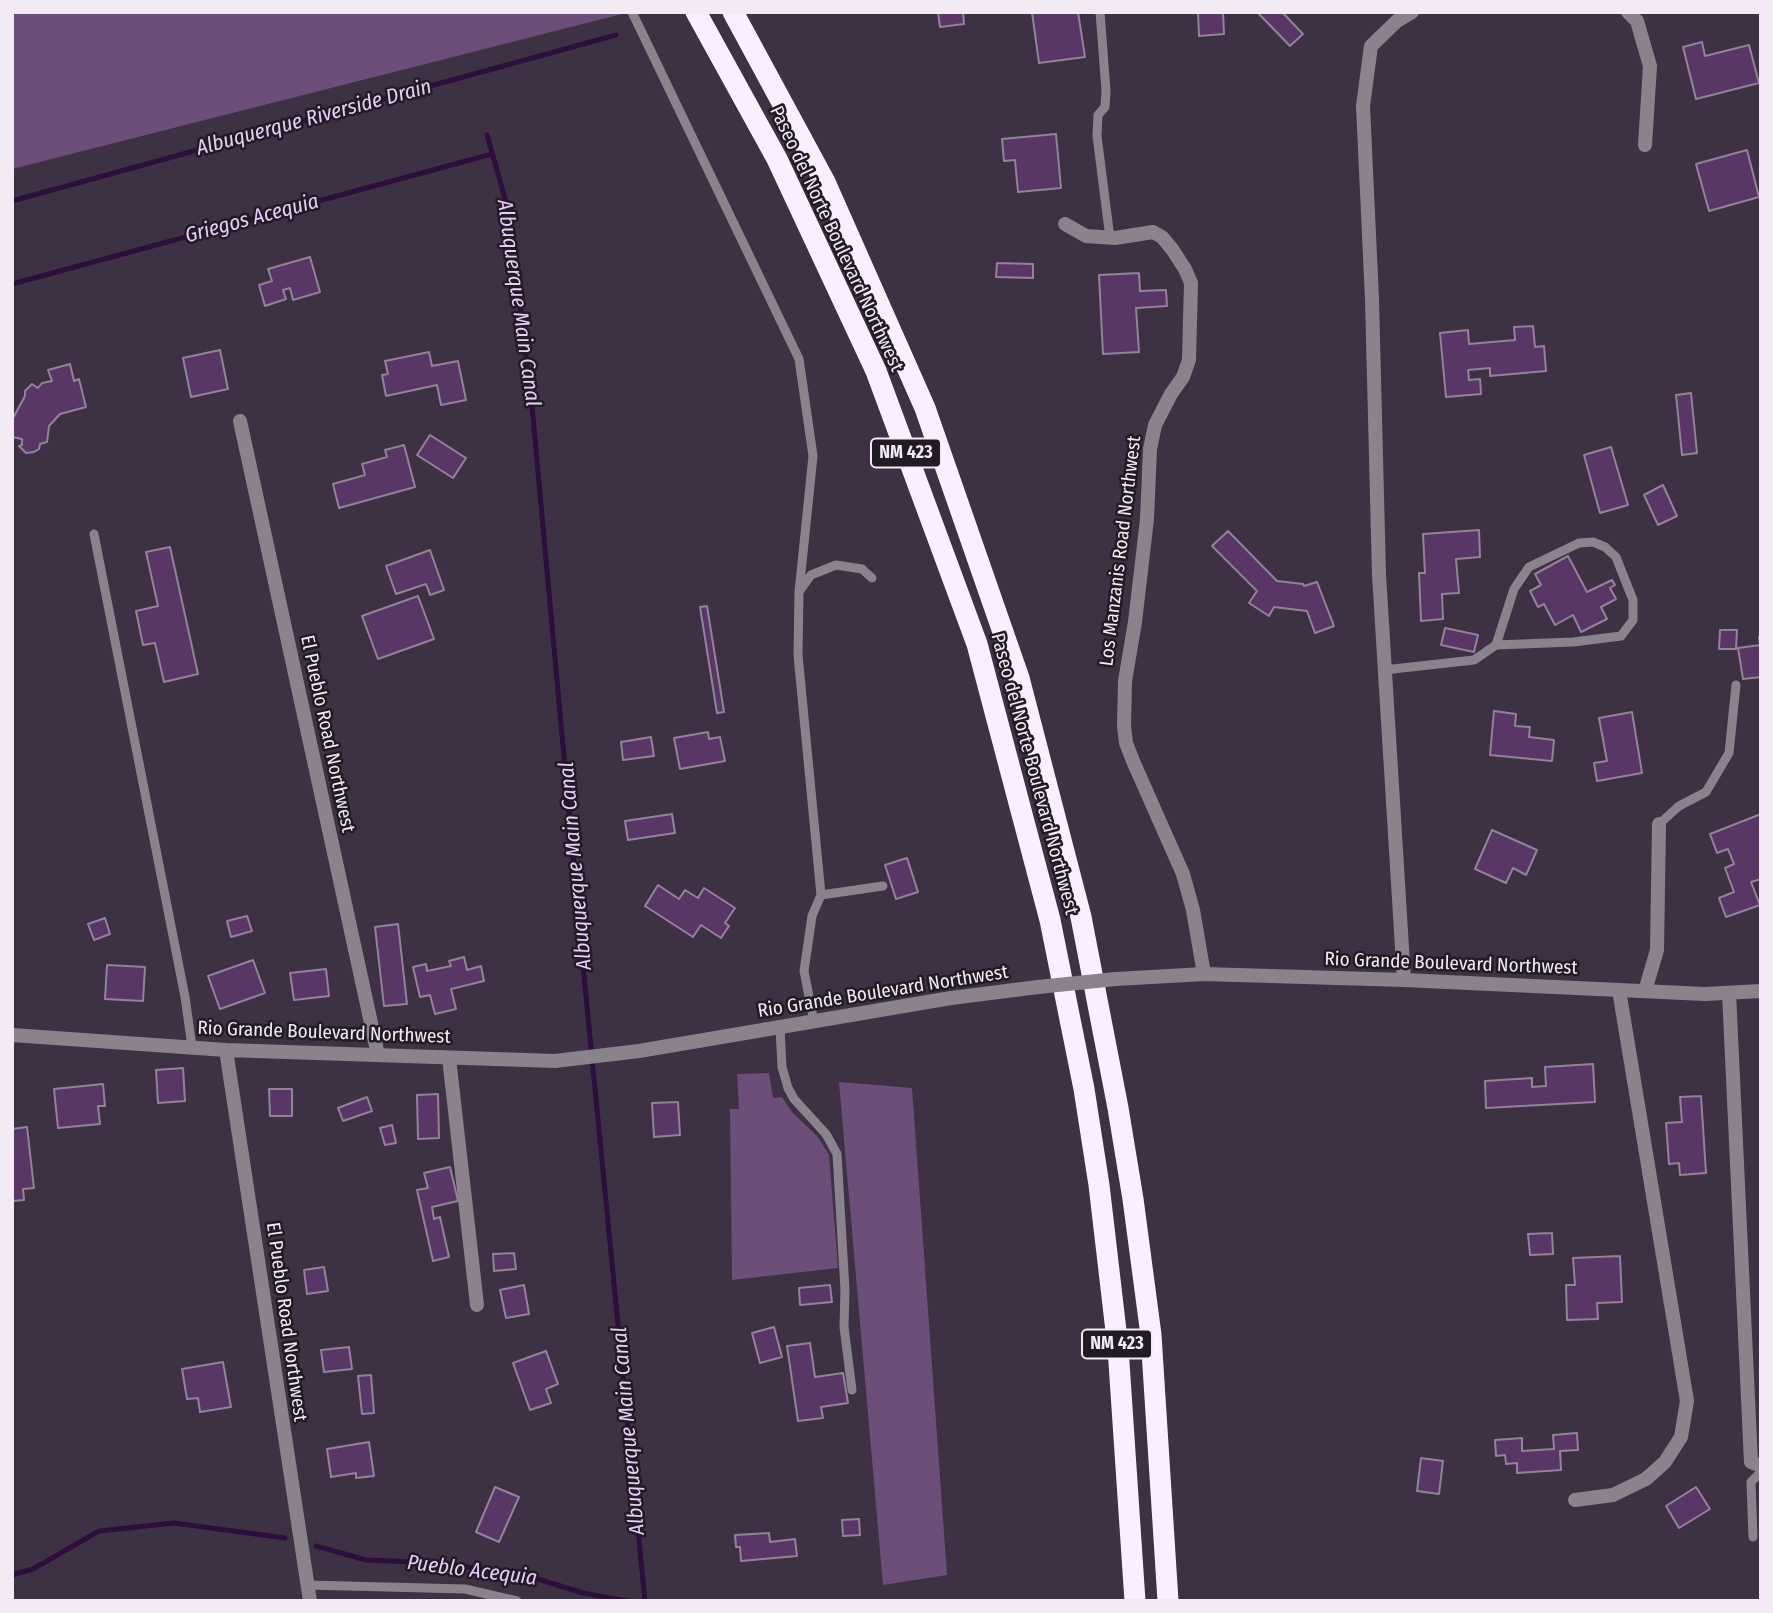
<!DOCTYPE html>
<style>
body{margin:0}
#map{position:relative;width:1773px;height:1613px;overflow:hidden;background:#3e3144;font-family:"Fira Sans Condensed",sans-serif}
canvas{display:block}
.frame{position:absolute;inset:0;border:14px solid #f3eaf6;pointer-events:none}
</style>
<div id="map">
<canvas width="1773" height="1613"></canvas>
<div class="frame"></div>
</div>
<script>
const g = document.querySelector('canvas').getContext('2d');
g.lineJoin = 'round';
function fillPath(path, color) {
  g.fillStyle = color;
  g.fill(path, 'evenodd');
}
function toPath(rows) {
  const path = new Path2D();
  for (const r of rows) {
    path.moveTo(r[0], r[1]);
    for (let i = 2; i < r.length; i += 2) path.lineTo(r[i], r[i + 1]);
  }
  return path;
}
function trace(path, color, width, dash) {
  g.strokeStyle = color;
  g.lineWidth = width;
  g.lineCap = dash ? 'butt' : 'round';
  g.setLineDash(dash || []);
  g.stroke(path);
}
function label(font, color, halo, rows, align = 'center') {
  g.font = font + ' "Fira Sans Condensed",sans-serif';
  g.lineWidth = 5;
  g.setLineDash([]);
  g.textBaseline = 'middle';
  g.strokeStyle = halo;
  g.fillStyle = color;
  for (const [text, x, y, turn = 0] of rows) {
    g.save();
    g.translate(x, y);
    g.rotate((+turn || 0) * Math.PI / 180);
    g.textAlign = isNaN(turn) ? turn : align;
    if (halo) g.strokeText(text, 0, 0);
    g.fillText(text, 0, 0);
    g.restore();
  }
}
const green = toPath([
 [12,12,630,12,12,169],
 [769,1073,773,1098,782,1097,792,1112,818,1137,829,1155,838,1268,732,1280,730,1109,739,1109,737,1074],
 [839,1082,912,1088,947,1575,883,1585]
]);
const stream = toPath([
 [487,135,508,209,532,406,584,976,645,1601],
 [12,201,616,35],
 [12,284,492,154],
 [316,1546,366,1560,441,1563,528,1576,583,1593,627,1601],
 [12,1575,33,1569,99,1531,174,1523,285,1538]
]);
const building = toPath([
 [938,12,963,12,964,24,940,27,938,12],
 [1032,12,1078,12,1085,57,1039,63,1032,12],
 [1198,12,1223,12,1224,34,1199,36,1198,12],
 [1261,12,1282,12,1303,34,1290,46,1259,14,1261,12],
 [1702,42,1705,56,1749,45,1759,83,1696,99,1683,47,1702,42],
 [1056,134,1061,188,1018,192,1015,160,1004,161,1002,139,1056,134],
 [1747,150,1759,197,1709,211,1696,164,1747,150],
 [310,257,320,292,293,300,290,288,283,290,286,299,265,306,259,285,272,281,268,269,310,257],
 [997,263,1033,264,1033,278,996,277,997,263],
 [1139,273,1140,291,1166,290,1167,306,1136,308,1139,352,1103,354,1099,275,1139,273],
 [1533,326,1535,347,1544,346,1546,371,1490,376,1490,368,1468,370,1469,380,1480,379,1481,394,1446,397,1440,333,1468,330,1469,344,1515,340,1514,327,1533,326],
 [220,350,228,389,191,397,183,358,220,350],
 [429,352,432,366,458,361,466,400,441,405,437,385,386,396,382,375,388,374,385,361,429,352],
 [70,364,74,381,79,379,86,407,60,414,49,426,47,442,40,444,39,449,34,452,26,453,19,446,22,445,22,439,12,437,12,420,25,396,25,391,32,384,38,388,42,383,52,381,48,370,70,364],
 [1691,393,1697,453,1682,455,1676,395,1691,393],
 [430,435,466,458,453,478,417,455,430,435],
 [404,445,415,487,339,508,333,484,365,475,362,464,387,457,385,450,404,445],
 [1611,447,1628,505,1600,513,1584,455,1611,447],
 [1663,485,1677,516,1658,525,1644,495,1663,485],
 [1479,530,1480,557,1456,559,1459,593,1442,594,1443,619,1421,621,1419,573,1425,573,1423,534,1479,530],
 [1228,531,1277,581,1303,584,1304,586,1317,582,1334,626,1315,633,1307,611,1274,607,1269,616,1249,603,1257,591,1212,546,1228,531],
 [170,547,198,674,164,682,155,643,143,645,136,611,158,606,146,552,170,547],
 [430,550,444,590,430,595,426,584,396,594,386,566,430,550],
 [1568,556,1587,592,1612,580,1615,585,1610,588,1616,599,1601,607,1607,619,1581,632,1573,615,1555,625,1544,604,1538,607,1530,591,1541,585,1535,574,1568,556],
 [418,596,434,639,378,659,362,616,418,596],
 [707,606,724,712,717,713,700,607,707,606],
 [1445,628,1478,635,1474,652,1441,645,1445,628],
 [1720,630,1737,630,1736,649,1719,649,1720,630],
 [1759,637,1761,637,1761,677,1743,679,1738,648,1760,645,1759,637],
 [1494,711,1516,714,1515,726,1530,727,1529,737,1554,740,1552,761,1490,755,1494,711],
 [1632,712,1642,773,1597,781,1594,763,1607,761,1599,718,1632,712],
 [708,732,709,739,720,737,725,761,680,769,674,738,708,732],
 [651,737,654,756,623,760,621,742,651,737],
 [672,814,675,833,628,840,625,821,672,814],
 [1761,814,1761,879,1751,882,1760,905,1726,917,1719,898,1734,892,1725,868,1734,864,1728,849,1717,853,1710,834,1761,814],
 [1492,830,1537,850,1526,875,1513,868,1506,883,1475,869,1492,830],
 [907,858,918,892,896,899,885,865,907,858],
 [658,885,679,899,685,890,698,898,704,888,735,908,725,923,729,926,721,938,701,925,693,937,645,906,658,885],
 [247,916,252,931,231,937,227,921,247,916],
 [105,918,110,934,94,940,88,924,105,918],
 [398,924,407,1004,384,1006,375,927,398,924],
 [464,957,467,970,481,966,484,981,451,989,456,1009,435,1014,430,995,420,997,413,967,426,964,427,971,451,966,449,961,464,957],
 [253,960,265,993,220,1009,208,976,253,960],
 [107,965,145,967,143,1001,105,999,107,965],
 [326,969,329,996,294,1000,290,973,326,969],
 [1593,1064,1595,1102,1486,1108,1485,1081,1532,1078,1532,1087,1546,1086,1545,1067,1593,1064],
 [183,1068,185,1101,158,1103,156,1070,183,1068],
 [103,1084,105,1106,98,1106,100,1124,58,1128,54,1089,103,1084],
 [269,1089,292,1089,292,1116,270,1116,269,1089],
 [438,1094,439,1138,418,1139,417,1095,438,1094],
 [1701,1096,1706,1173,1680,1175,1679,1163,1669,1164,1666,1123,1682,1122,1680,1097,1701,1096],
 [367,1097,372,1111,343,1121,338,1108,367,1097],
 [678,1102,680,1135,654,1137,652,1103,678,1102],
 [392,1125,396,1143,385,1145,380,1128,392,1125],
 [27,1127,34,1188,23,1189,24,1200,12,1201,12,1129,27,1127],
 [450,1167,458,1201,432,1207,434,1219,440,1217,449,1257,433,1261,417,1190,428,1188,424,1173,450,1167],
 [1552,1233,1553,1254,1530,1255,1528,1234,1552,1233],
 [514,1253,516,1269,494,1271,493,1254,514,1253],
 [1620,1256,1622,1302,1597,1303,1598,1319,1567,1320,1566,1285,1575,1285,1573,1258,1620,1256],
 [324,1267,328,1291,307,1294,304,1270,324,1267],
 [524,1285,529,1314,506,1318,500,1290,524,1285],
 [830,1285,832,1302,800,1305,799,1288,830,1285],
 [774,1327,782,1357,760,1363,752,1333,774,1327],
 [810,1343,815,1377,843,1373,848,1403,821,1407,823,1418,798,1421,787,1346,810,1343],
 [349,1347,352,1369,324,1372,321,1350,349,1347],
 [546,1351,558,1384,546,1389,551,1403,530,1410,513,1363,546,1351],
 [223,1362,231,1407,200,1412,198,1398,187,1399,182,1369,223,1362],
 [371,1375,374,1413,362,1414,358,1376,371,1375],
 [1577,1433,1578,1450,1560,1451,1561,1470,1517,1473,1517,1463,1506,1464,1505,1455,1496,1456,1495,1440,1522,1438,1522,1451,1554,1449,1553,1435,1577,1433],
 [369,1442,374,1476,356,1478,356,1473,331,1477,327,1449,369,1442],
 [1421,1458,1443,1461,1439,1494,1417,1491,1421,1458],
 [495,1487,519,1497,499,1542,476,1532,495,1487],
 [1696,1487,1710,1509,1679,1528,1666,1506,1696,1487],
 [859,1519,860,1535,843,1536,842,1520,859,1519],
 [769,1533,770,1542,795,1539,797,1556,741,1561,740,1547,736,1547,735,1535,769,1533]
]);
const service = toPath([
 [632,12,799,359,813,456,799,592],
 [1100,12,1106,91,1105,107,1098,115,1097,136,1110,238],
 [94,534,185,997,192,1047],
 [1384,670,1474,660,1496,645,1514,589,1529,567,1579,543,1593,542,1605,547,1616,557,1633,600,1633,620,1621,636,1573,642,1496,645],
 [1659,824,1679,806,1706,792,1729,753,1736,685],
 [821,895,883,886],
 [814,1022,804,971,812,916,821,895,798,655,799,592,811,575,836,565,862,569,872,578],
 [780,1028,782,1067,788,1088,794,1099,826,1134,837,1154,845,1290,844,1327,852,1390],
 [1753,1537,1751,1482,1761,1472],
 [307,1585,465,1589,517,1601]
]);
const minor = toPath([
 [1628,12,1637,21,1650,66,1645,145],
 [1065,224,1086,236,1115,238,1153,232,1162,237,1172,249,1185,269,1191,283,1189,360,1183,377,1171,394,1155,425,1150,449,1147,519,1135,622,1125,681,1124,726,1126,743,1133,761,1183,874,1193,910,1204,974],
 [240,421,378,1055],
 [1404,980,1379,575,1372,299,1363,106,1371,46,1397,21,1412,12],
 [1645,991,1657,950,1659,824],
 [1729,993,1751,1462,1761,1466],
 [449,1058,477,1305],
 [1575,1500,1613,1495,1646,1479,1665,1462,1681,1437,1687,1401,1619,990]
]);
const tertiary = toPath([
 [1116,979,1204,974,1404,980,1705,994,1761,991],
 [12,1035,226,1050,555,1061,639,1051,951,998,1038,987],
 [226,1050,310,1601]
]);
const motorway = toPath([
 [696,12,777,159,876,371,977,644,1050,920,1084,1089,1099,1185,1118,1348,1135,1601],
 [733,12,825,182,925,408,1019,678,1081,917,1118,1108,1133,1199,1151,1335,1168,1601]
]);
const tertiaryBridge = toPath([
 [1038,987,1116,979]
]);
const shields = [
 [906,453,70],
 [1117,1344,70]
];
const shieldNames = [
 ["NM 423",906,453],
 ["NM 423",1117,1344]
];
const streetNames = [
 ["Paseo del Norte Boulevard Northwest",836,239,65],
 ["Los Manzanis Road Northwest",1121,551,-83],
 ["El Pueblo Road Northwest",327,734,78],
 ["Paseo del Norte Boulevard Northwest",1034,774,75],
 ["Rio Grande Boulevard Northwest",1451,964,2],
 ["Rio Grande Boulevard Northwest",883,992,-9],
 ["Rio Grande Boulevard Northwest",324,1033,2],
 ["El Pueblo Road Northwest",286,1322,82]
];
const waterNames = [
 ["Albuquerque Riverside Drain",314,118,-15],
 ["Griegos Acequia",252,219,-15],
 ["Albuquerque Main Canal",518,303,82],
 ["Albuquerque Main Canal",576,866,-95],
 ["Albuquerque Main Canal",629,1431,-95],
 ["Pueblo Acequia",472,1571,7]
];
fillPath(green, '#6c4f79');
trace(stream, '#2e0e3b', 5);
fillPath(building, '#583766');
trace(building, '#928399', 2);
trace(service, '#8a838d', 9);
trace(minor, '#8a838d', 14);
trace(tertiary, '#8a838d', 14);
trace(motorway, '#faeffe', 21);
trace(tertiaryBridge, '#8a838d', 14);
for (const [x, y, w] of shields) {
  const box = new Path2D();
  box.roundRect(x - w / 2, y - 14.5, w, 29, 5);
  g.fillStyle = '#211b24';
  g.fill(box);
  trace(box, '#f3eaf6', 2);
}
label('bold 18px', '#f3eaf6', null, shieldNames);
label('19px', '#f3eaf6', '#211b24', streetNames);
label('italic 21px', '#ebccf9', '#211b24', waterNames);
</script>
